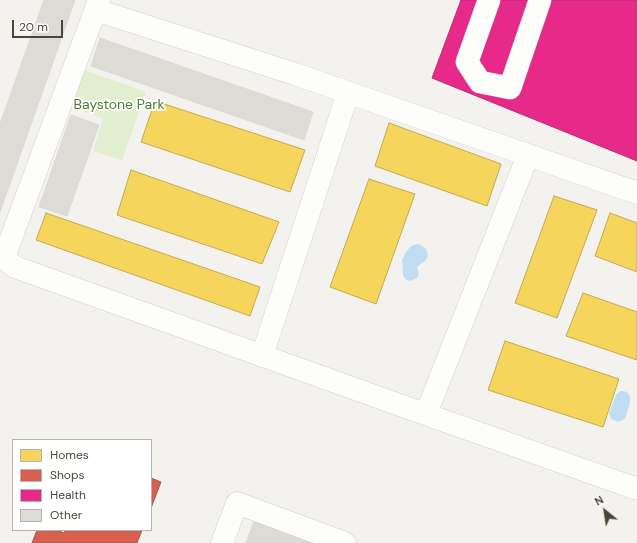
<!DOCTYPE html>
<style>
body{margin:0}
#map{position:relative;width:637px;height:543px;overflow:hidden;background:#f4f2ee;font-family:"DM Sans",sans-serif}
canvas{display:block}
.legend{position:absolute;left:12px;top:439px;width:140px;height:92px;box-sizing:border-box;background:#fff;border:1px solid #b7b4b0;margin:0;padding:5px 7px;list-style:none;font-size:12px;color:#4b4439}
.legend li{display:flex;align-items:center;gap:8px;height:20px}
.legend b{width:20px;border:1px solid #b7b4b0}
.north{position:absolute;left:585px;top:491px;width:40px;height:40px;-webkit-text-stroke:3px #fff;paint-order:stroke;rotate:330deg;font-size:11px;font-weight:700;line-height:16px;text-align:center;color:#4b4439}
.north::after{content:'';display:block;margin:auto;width:14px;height:18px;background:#4b4439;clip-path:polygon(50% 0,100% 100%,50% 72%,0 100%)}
.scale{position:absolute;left:12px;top:20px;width:51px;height:18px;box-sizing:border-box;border:2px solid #4b4439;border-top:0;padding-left:5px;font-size:12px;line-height:14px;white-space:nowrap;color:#4b4439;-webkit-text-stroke:3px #fff;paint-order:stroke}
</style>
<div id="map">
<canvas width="637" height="543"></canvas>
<ul class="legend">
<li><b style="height:11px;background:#f6d55c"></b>Homes</li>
<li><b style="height:11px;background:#d6604d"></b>Shops</li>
<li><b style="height:11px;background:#e7298a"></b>Health</li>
<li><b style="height:11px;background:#dedbd6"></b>Other</li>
</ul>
<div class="north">N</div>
<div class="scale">20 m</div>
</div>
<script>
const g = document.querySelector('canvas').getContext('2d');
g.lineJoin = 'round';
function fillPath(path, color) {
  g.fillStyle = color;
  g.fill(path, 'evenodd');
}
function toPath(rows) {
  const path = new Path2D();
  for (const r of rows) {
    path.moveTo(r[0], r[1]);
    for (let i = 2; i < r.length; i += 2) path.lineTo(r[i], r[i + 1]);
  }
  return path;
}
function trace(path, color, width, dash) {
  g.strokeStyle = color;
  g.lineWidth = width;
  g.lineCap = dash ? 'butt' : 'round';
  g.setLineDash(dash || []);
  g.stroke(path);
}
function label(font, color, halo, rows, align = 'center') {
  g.font = font + ' "DM Sans",sans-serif';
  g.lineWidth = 4;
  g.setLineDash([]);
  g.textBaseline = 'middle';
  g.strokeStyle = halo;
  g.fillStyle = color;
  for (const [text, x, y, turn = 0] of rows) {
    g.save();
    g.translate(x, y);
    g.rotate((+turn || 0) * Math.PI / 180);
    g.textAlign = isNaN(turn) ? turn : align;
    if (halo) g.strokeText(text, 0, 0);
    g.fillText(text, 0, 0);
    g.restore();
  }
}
const green = toPath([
 [84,70,146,92,122,160,93,151,103,118,71,107]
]);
const water = toPath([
 [417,244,421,245,426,249,428,255,426,260,417,267,419,274,417,278,410,281,405,279,403,275,402,260,406,252,411,246],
 [620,391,624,391,628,393,630,397,630,403,625,419,618,422,611,419,609,413,616,395]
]);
const homes = toPath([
 [155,101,305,150,290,192,141,142,155,101],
 [389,123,501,164,487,206,375,166,389,123],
 [131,170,279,222,262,264,117,215,131,170],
 [369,179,415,194,376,304,330,287,369,179],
 [554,196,597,210,557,318,515,303,554,196],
 [46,213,260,287,250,316,36,240,46,213],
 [610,213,637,223,637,272,595,256,610,213],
 [583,293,637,312,637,360,566,336,583,293],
 [505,341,619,379,603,427,488,390,505,341]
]);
const shops = toPath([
 [151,478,161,482,151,508,151,478],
 [37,530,57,530,64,533,65,530,142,530,137,543,32,543,37,530]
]);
const health = toPath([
 [461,0,637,0,637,161,432,78,461,0]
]);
const building = toPath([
 [44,0,75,0,0,212,0,124,44,0],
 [100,38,313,112,304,140,91,66,100,38],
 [71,115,99,125,67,216,39,207,71,115],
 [254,521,311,543,246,543,254,521]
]);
const minor = toPath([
 [99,0,5,255,6,260,15,267,411,409,637,489],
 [489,0,467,62,480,82,510,88,540,0],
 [96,10,295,74,637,193],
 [262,356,348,93],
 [426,414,528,155],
 [222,543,237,503,345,543]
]);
const parkNames = [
 ["Baystone Park",119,105]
];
fillPath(green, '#e1eecf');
fillPath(water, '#c0ddf1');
fillPath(homes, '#f6d55c');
trace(homes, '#c3aa52', 1);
fillPath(shops, '#d6604d');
trace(shops, '#ac5847', 1);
fillPath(health, '#e7298a');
trace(health, '#b83172', 1);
fillPath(building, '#dedbd6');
trace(building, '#dcd9d4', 1);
trace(minor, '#d2d0cb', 23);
trace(minor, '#fdfdfc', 22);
label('14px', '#4a7f2a', '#fff', parkNames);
</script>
